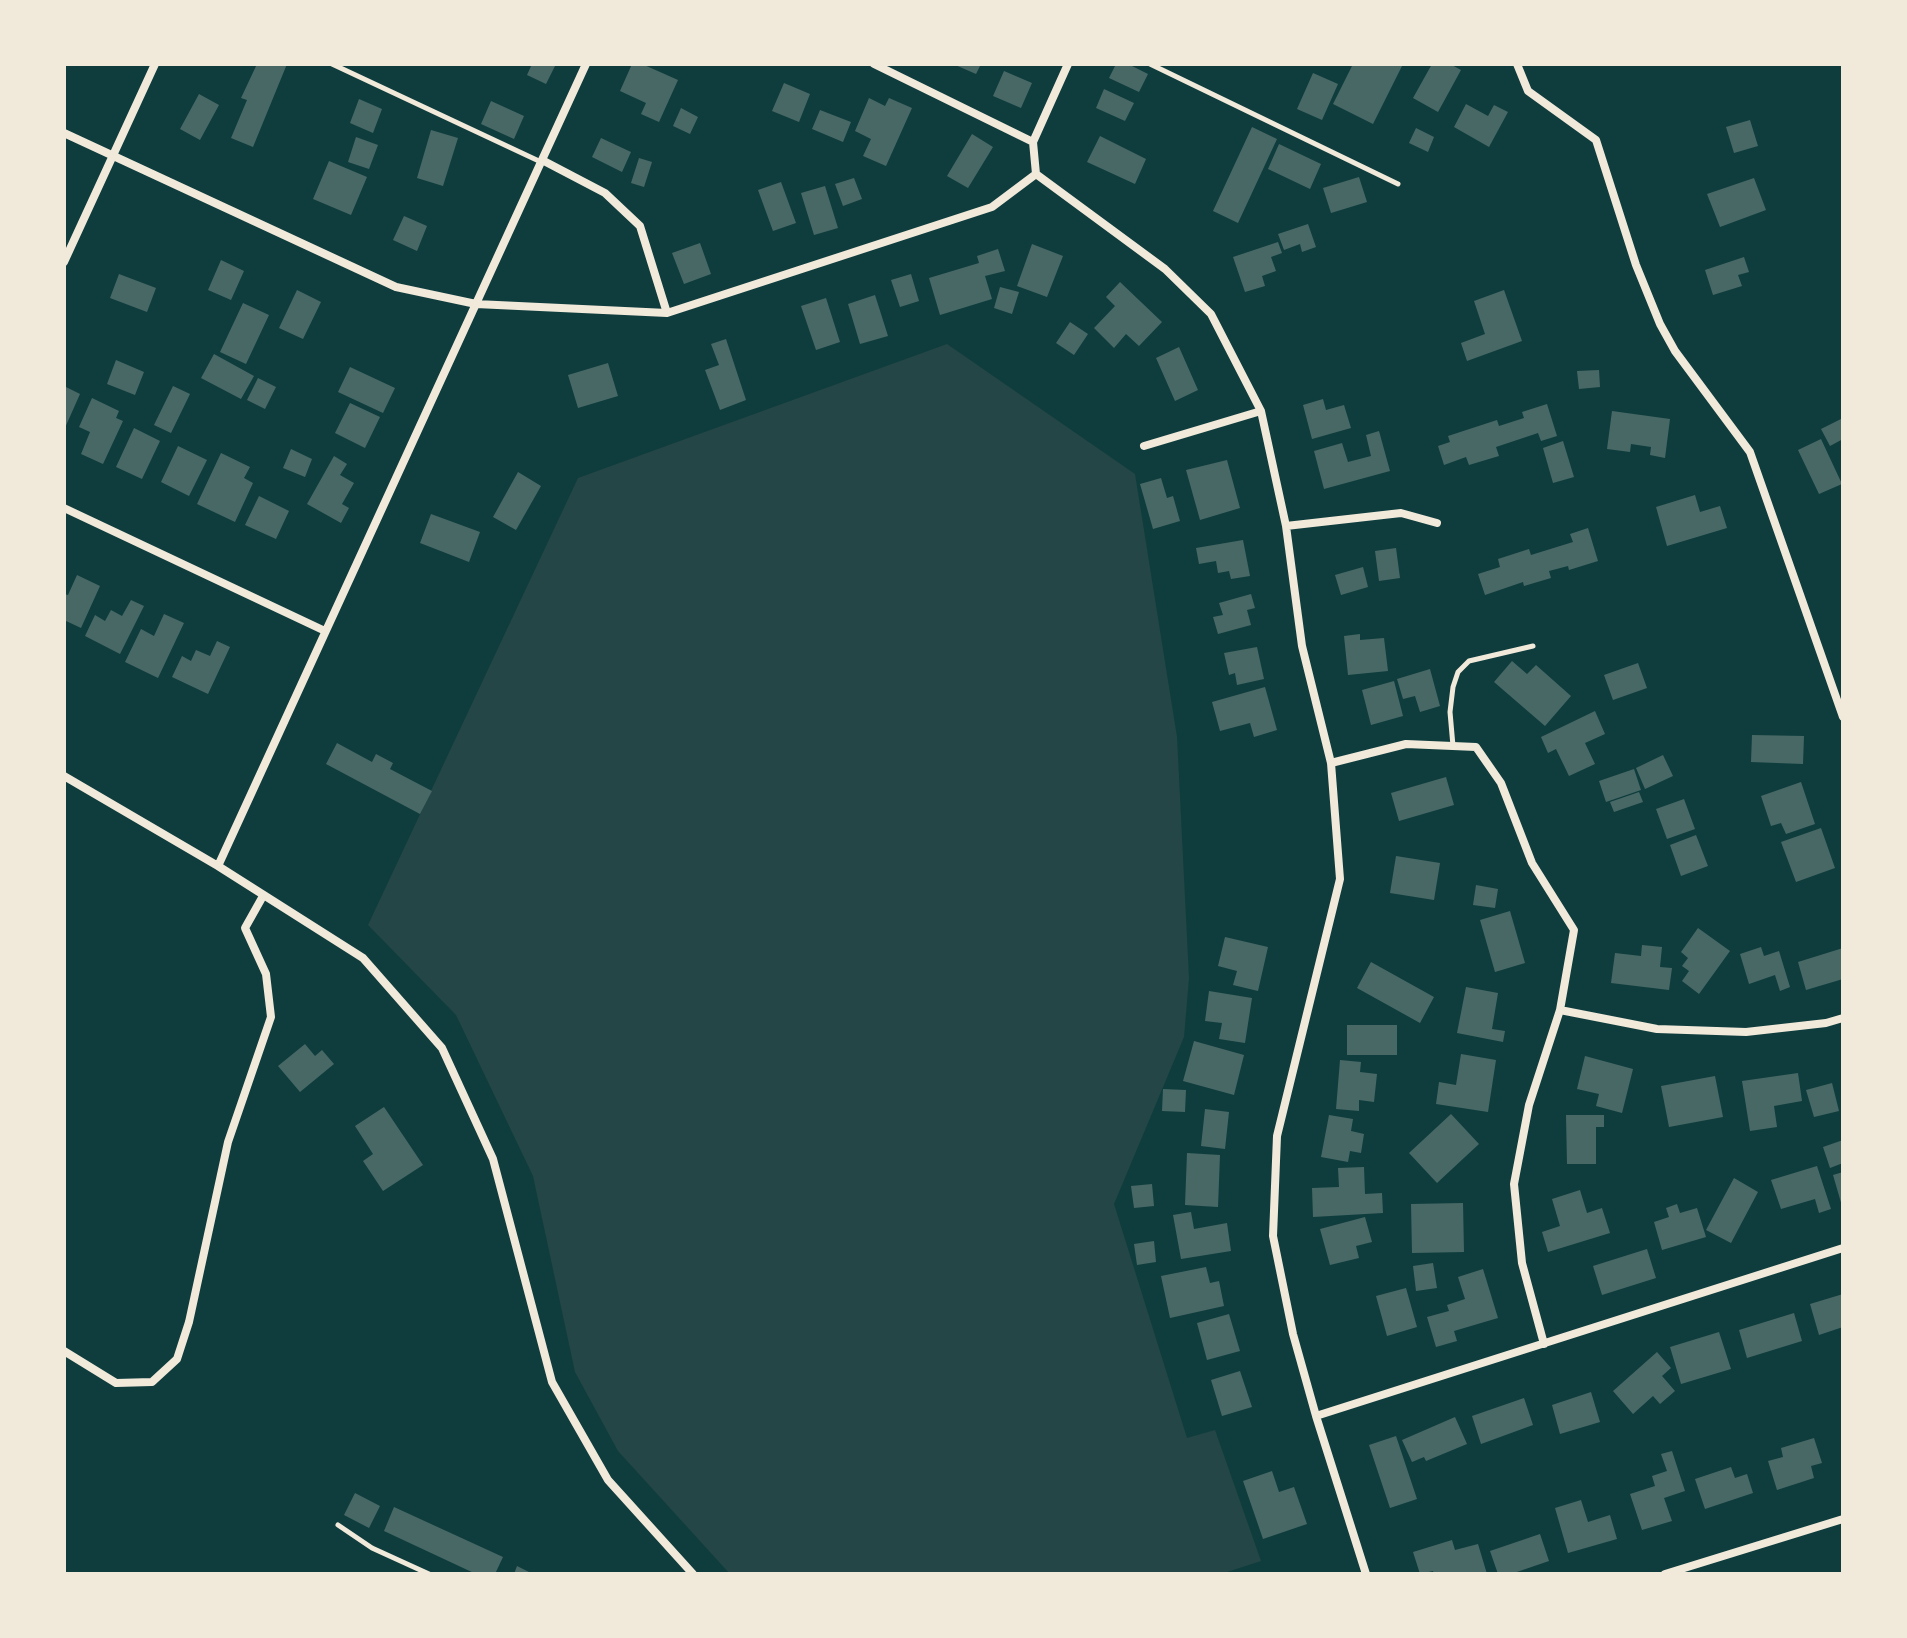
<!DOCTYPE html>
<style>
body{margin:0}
#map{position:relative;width:1907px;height:1638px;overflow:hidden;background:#0f3d3e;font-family:"Archivo Narrow",sans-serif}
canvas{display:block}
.frame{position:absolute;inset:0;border:66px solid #f1e9da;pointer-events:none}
</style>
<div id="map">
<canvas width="1907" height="1638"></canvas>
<div class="frame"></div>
</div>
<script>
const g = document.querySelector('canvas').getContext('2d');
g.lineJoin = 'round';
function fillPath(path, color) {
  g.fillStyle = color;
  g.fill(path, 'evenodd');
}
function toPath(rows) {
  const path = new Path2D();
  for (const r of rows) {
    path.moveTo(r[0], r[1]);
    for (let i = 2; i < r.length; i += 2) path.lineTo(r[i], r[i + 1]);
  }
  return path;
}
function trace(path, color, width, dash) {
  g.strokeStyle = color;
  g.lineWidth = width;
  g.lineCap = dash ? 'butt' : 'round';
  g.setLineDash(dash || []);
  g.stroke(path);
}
const green = toPath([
 [947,344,1135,474,1177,737,1189,978,1184,1037,1114,1204,1187,1438,1215,1430,1261,1561,1221,1574,730,1574,618,1451,575,1372,533,1176,456,1015,368,925,578,478]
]);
const building = toPath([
 [257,64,287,64,253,147,231,138,247,100,241,98],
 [532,64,556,64,546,84,527,75],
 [632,64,642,64,678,80,659,122,641,114,646,103,620,91],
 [953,64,981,64,976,74],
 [1116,64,1128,64,1148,74,1139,92,1109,78],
 [1353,64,1403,64,1373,124,1333,104],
 [1432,64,1450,64,1461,70,1438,112,1413,98],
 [1004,71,1032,83,1021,108,993,96],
 [1313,73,1338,84,1322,120,1297,109],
 [784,83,810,94,799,122,772,111],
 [1104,89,1134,103,1125,121,1096,108],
 [199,94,219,105,200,140,180,129],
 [869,98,885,106,889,98,912,108,886,166,863,156,871,139,855,131],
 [359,99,382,109,373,133,350,123],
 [491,101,524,116,514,139,481,124],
 [1466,104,1488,116,1494,105,1508,112,1489,147,1454,127],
 [681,108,698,117,690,134,673,126],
 [820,110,851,122,843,142,812,129],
 [1750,120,1758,146,1734,153,1726,127],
 [1252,127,1277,139,1238,223,1213,211],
 [1416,128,1434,137,1428,152,1409,143],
 [431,130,458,138,443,186,417,178],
 [972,134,993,147,968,188,947,176],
 [1100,136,1146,159,1135,184,1087,162],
 [356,137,378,145,369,169,348,162],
 [601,138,631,152,622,172,592,157],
 [1279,144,1321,164,1310,189,1268,169],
 [639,158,652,162,644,187,631,183],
 [329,161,367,177,351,215,313,199],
 [1359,177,1367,202,1331,213,1323,188],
 [854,178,862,199,843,206,835,184],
 [1754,178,1766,210,1720,227,1707,194],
 [781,182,796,223,773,231,758,190],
 [825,186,838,228,814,235,801,193],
 [404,216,427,226,417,251,393,240],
 [1308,224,1316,247,1302,252,1300,244,1284,250,1278,234],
 [1278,242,1282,253,1271,257,1276,271,1262,276,1265,286,1245,292,1233,257],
 [700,243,711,274,684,284,672,253],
 [1032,244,1063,256,1047,297,1017,286],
 [998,249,1005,271,985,276,992,299,940,315,929,278,979,263,977,256],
 [1744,257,1749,272,1738,275,1742,286,1713,295,1705,270],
 [221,260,244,271,231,300,208,290],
 [119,274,156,288,147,312,110,298],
 [911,274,919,301,900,307,891,280],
 [1120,282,1162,322,1139,346,1126,334,1114,348,1094,328,1115,306,1106,297],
 [1000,287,1019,292,1012,314,994,308],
 [297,290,321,302,303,339,279,328],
 [1504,290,1522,341,1467,361,1461,343,1485,334,1474,301],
 [875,295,888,336,860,344,848,304],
 [826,298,840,342,816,350,801,306],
 [243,303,269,315,246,364,220,352],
 [1070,322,1088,334,1074,355,1056,343],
 [726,339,746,400,720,410,705,370,719,365,711,344],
 [1179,347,1198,390,1175,401,1156,358],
 [214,354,254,376,241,399,201,378],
 [116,360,144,372,135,395,107,384],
 [608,363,618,396,578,408,568,375],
 [350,367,395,388,383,413,338,392],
 [1599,370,1600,387,1579,389,1577,371],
 [258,378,276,387,265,409,247,400],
 [64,386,80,394,64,430],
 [173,386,190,394,171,433,154,425],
 [92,398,119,411,116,418,123,421,103,464,81,454,90,432,79,427],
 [1323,399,1326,410,1344,405,1351,428,1312,439,1303,405],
 [350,403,380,417,365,448,335,433],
 [1547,404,1557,436,1541,441,1538,433,1496,447,1499,456,1469,465,1466,457,1444,465,1438,446,1450,442,1448,436,1497,420,1499,426,1524,418,1522,412],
 [1612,411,1670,419,1665,458,1650,455,1651,447,1631,444,1630,452,1607,449],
 [1843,418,1843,439,1830,446,1821,429],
 [134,428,160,441,142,479,116,467],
 [1379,431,1390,471,1324,489,1314,451,1342,443,1348,462,1371,456,1366,435],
 [1821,439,1842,484,1819,494,1798,450],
 [1563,441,1574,477,1553,483,1543,448],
 [178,446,207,460,189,496,161,482],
 [291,449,312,459,305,477,283,468],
 [221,453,250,467,244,478,253,483,235,522,197,504],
 [334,456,347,464,340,475,354,483,342,504,349,508,341,523,307,504],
 [1227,460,1240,508,1200,520,1186,470],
 [518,472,541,486,516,530,493,517],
 [1161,478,1167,498,1173,496,1180,521,1153,529,1140,484],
 [1695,495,1700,512,1720,506,1727,528,1667,546,1656,507],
 [259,496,289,511,276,539,245,525],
 [431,514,480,532,469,562,420,543],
 [1588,528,1598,561,1569,570,1568,566,1549,571,1551,578,1524,586,1523,582,1485,595,1478,574,1500,567,1498,559,1529,549,1531,555,1573,542,1570,534],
 [1243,540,1250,576,1231,579,1229,571,1218,573,1216,561,1199,564,1196,548],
 [1396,548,1400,578,1379,581,1375,551],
 [1363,567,1368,587,1341,595,1335,575],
 [77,575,100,586,81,628,64,620,64,594,68,595],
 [1251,594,1255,608,1247,610,1251,625,1218,634,1213,617,1223,615,1219,603],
 [131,600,144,606,120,654,85,636,95,615,105,621,111,610,122,616],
 [164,614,184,623,158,678,125,662,141,629,154,636],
 [1360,634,1360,640,1384,638,1388,671,1348,675,1344,636],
 [217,641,230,647,208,694,172,677,182,656,191,661,196,650,210,656],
 [1257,647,1264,679,1237,685,1235,673,1229,675,1224,653],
 [1512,661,1527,674,1536,665,1571,696,1545,726,1494,682],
 [1638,663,1647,688,1613,700,1604,675],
 [1430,669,1440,706,1420,712,1415,696,1403,699,1397,679],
 [1394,681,1403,716,1371,725,1362,690],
 [1265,687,1277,730,1254,737,1250,723,1220,731,1212,702],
 [1595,711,1605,734,1585,743,1595,764,1569,776,1556,749,1548,753,1541,737],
 [1752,735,1804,736,1803,764,1751,762],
 [337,743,372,762,376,754,393,763,390,769,432,791,420,814,326,764],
 [1663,755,1673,776,1645,789,1636,768],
 [1634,769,1641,790,1606,802,1599,781],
 [1446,777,1454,805,1399,821,1391,793],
 [1801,782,1815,824,1786,834,1781,823,1771,826,1761,796],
 [1639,792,1643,802,1614,812,1610,802],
 [1684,799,1695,829,1667,839,1656,809],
 [1821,828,1835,868,1796,882,1781,842],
 [1696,835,1708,866,1681,876,1670,845],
 [1396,856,1440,863,1434,900,1390,893],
 [1476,885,1498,889,1495,908,1473,905],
 [1510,911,1525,963,1495,972,1480,920],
 [1698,928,1730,951,1699,994,1682,981,1689,971,1682,966,1688,958,1681,952],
 [1225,937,1268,947,1258,991,1233,985,1237,971,1218,966],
 [1642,945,1662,947,1660,967,1672,968,1669,990,1611,983,1615,953,1641,956],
 [1761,947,1764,956,1779,951,1790,987,1780,991,1775,975,1749,984,1740,954],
 [1843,948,1843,979,1806,990,1798,962],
 [1371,962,1434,997,1420,1023,1357,988],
 [1466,987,1498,993,1492,1029,1505,1031,1503,1042,1457,1033],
 [1209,991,1252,998,1245,1043,1219,1039,1222,1023,1205,1021],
 [1347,1025,1397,1025,1397,1055,1347,1055],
 [1194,1041,1244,1055,1234,1095,1183,1081],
 [305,1044,315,1056,322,1050,334,1064,300,1092,278,1066],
 [1461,1054,1496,1060,1488,1112,1436,1104,1439,1082,1456,1085],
 [1585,1056,1633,1069,1622,1113,1596,1106,1599,1094,1577,1089],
 [1340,1060,1361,1062,1360,1072,1377,1074,1374,1102,1359,1100,1359,1111,1336,1109],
 [1798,1073,1802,1101,1774,1106,1777,1127,1750,1131,1742,1081],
 [1715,1076,1723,1117,1669,1127,1661,1086],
 [1832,1083,1839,1111,1814,1117,1806,1090],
 [1163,1089,1186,1090,1185,1112,1162,1111],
 [384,1107,423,1165,383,1191,363,1161,373,1154,355,1126],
 [1205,1109,1229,1112,1225,1149,1201,1146],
 [1451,1114,1479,1144,1437,1183,1409,1153],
 [1329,1115,1353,1119,1351,1131,1364,1134,1361,1153,1350,1151,1348,1162,1321,1157],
 [1566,1115,1604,1115,1604,1127,1596,1127,1596,1164,1567,1164],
 [1843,1140,1843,1163,1830,1168,1823,1147],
 [1187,1153,1220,1155,1218,1207,1185,1205],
 [1817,1166,1831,1209,1819,1213,1815,1199,1781,1209,1771,1180],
 [1364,1167,1365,1194,1382,1193,1383,1213,1313,1217,1312,1188,1339,1187,1338,1168],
 [1843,1172,1843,1206,1842,1206,1833,1175],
 [1734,1178,1758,1192,1731,1243,1706,1230],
 [1152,1184,1154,1206,1134,1208,1131,1186],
 [1580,1190,1587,1213,1602,1208,1610,1233,1548,1252,1542,1232,1560,1226,1552,1199],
 [1463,1203,1464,1252,1412,1253,1411,1204],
 [1677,1204,1680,1213,1697,1208,1706,1237,1662,1250,1654,1222,1669,1217,1666,1208],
 [1191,1212,1194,1229,1227,1223,1231,1251,1181,1259,1173,1215],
 [1365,1217,1372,1242,1356,1246,1359,1258,1330,1265,1320,1229],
 [1154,1241,1156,1262,1137,1265,1134,1244],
 [1647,1249,1656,1278,1602,1295,1593,1266],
 [1433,1263,1437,1288,1416,1291,1413,1266],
 [1206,1267,1210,1283,1219,1281,1224,1306,1170,1318,1161,1276],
 [1483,1269,1498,1318,1454,1331,1457,1341,1436,1347,1427,1317,1449,1311,1447,1305,1465,1299,1458,1277],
 [1406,1288,1417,1327,1387,1336,1376,1296],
 [1843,1294,1843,1327,1819,1335,1810,1304],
 [1794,1313,1802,1341,1747,1358,1739,1330],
 [1229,1314,1240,1351,1207,1360,1197,1323],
 [1719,1332,1731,1369,1681,1384,1670,1347],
 [1657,1352,1671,1368,1662,1376,1675,1391,1660,1404,1653,1396,1633,1414,1613,1391],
 [1240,1371,1252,1407,1222,1416,1211,1380],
 [1591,1392,1600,1422,1560,1434,1552,1405],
 [1524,1398,1533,1425,1481,1444,1472,1416],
 [1455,1417,1467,1444,1426,1461,1424,1457,1412,1462,1402,1440],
 [1396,1436,1417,1499,1390,1508,1369,1445],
 [1814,1438,1822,1463,1811,1466,1814,1478,1777,1490,1768,1461,1783,1457,1781,1448],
 [1672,1451,1685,1491,1664,1498,1672,1521,1642,1530,1630,1494,1655,1486,1652,1476,1667,1471,1661,1454],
 [1731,1467,1735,1478,1747,1474,1753,1493,1705,1509,1695,1479],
 [1272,1471,1279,1492,1294,1487,1307,1524,1263,1539,1243,1481],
 [355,1493,380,1506,369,1528,344,1515],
 [1581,1500,1588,1522,1610,1515,1617,1539,1568,1553,1555,1508],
 [394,1507,503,1557,495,1574,476,1574,384,1531],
 [1540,1534,1549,1561,1511,1574,1498,1574,1490,1551],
 [1452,1540,1455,1550,1478,1544,1487,1574,1434,1574,1433,1571,1420,1574,1413,1552],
 [517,1566,533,1574,514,1574]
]);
const service = toPath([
 [332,64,541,162],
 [1150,64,1398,184],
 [1453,746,1450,712,1453,687,1458,672,1469,661,1533,646],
 [338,1525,372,1548,429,1574]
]);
const minor = toPath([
 [874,64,1033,142],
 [1068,64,1033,142,1036,174,1165,269,1211,314,1261,411,1286,526,1302,646,1331,763,1340,879,1277,1136,1273,1236,1293,1334,1316,1416,1366,1574],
 [1517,64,1528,91,1596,140,1636,265,1660,324,1675,351,1750,452,1843,717],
 [64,133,396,287,476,304,667,313,992,207,1036,174],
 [542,160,605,193,640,226,667,313],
 [64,262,155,64],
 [1144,446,1261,411],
 [64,508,325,631],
 [1286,526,1401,513,1437,523],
 [1331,763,1406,744,1476,747,1501,783,1532,863,1574,930,1560,1010,1529,1105,1514,1184,1522,1263,1544,1344],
 [64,776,218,866,363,958,442,1048,493,1159,552,1382,608,1480,693,1574],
 [218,866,586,64],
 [1560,1010,1657,1029,1746,1032,1826,1023,1843,1018],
 [64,1351,116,1383,152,1382,177,1359,189,1322,228,1142,271,1017,266,974,245,928,263,896],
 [1316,1416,1843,1248],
 [1665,1574,1843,1519]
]);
fillPath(green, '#244646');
fillPath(building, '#486865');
trace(service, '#f1e9da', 5);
trace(minor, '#f1e9da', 8);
</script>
